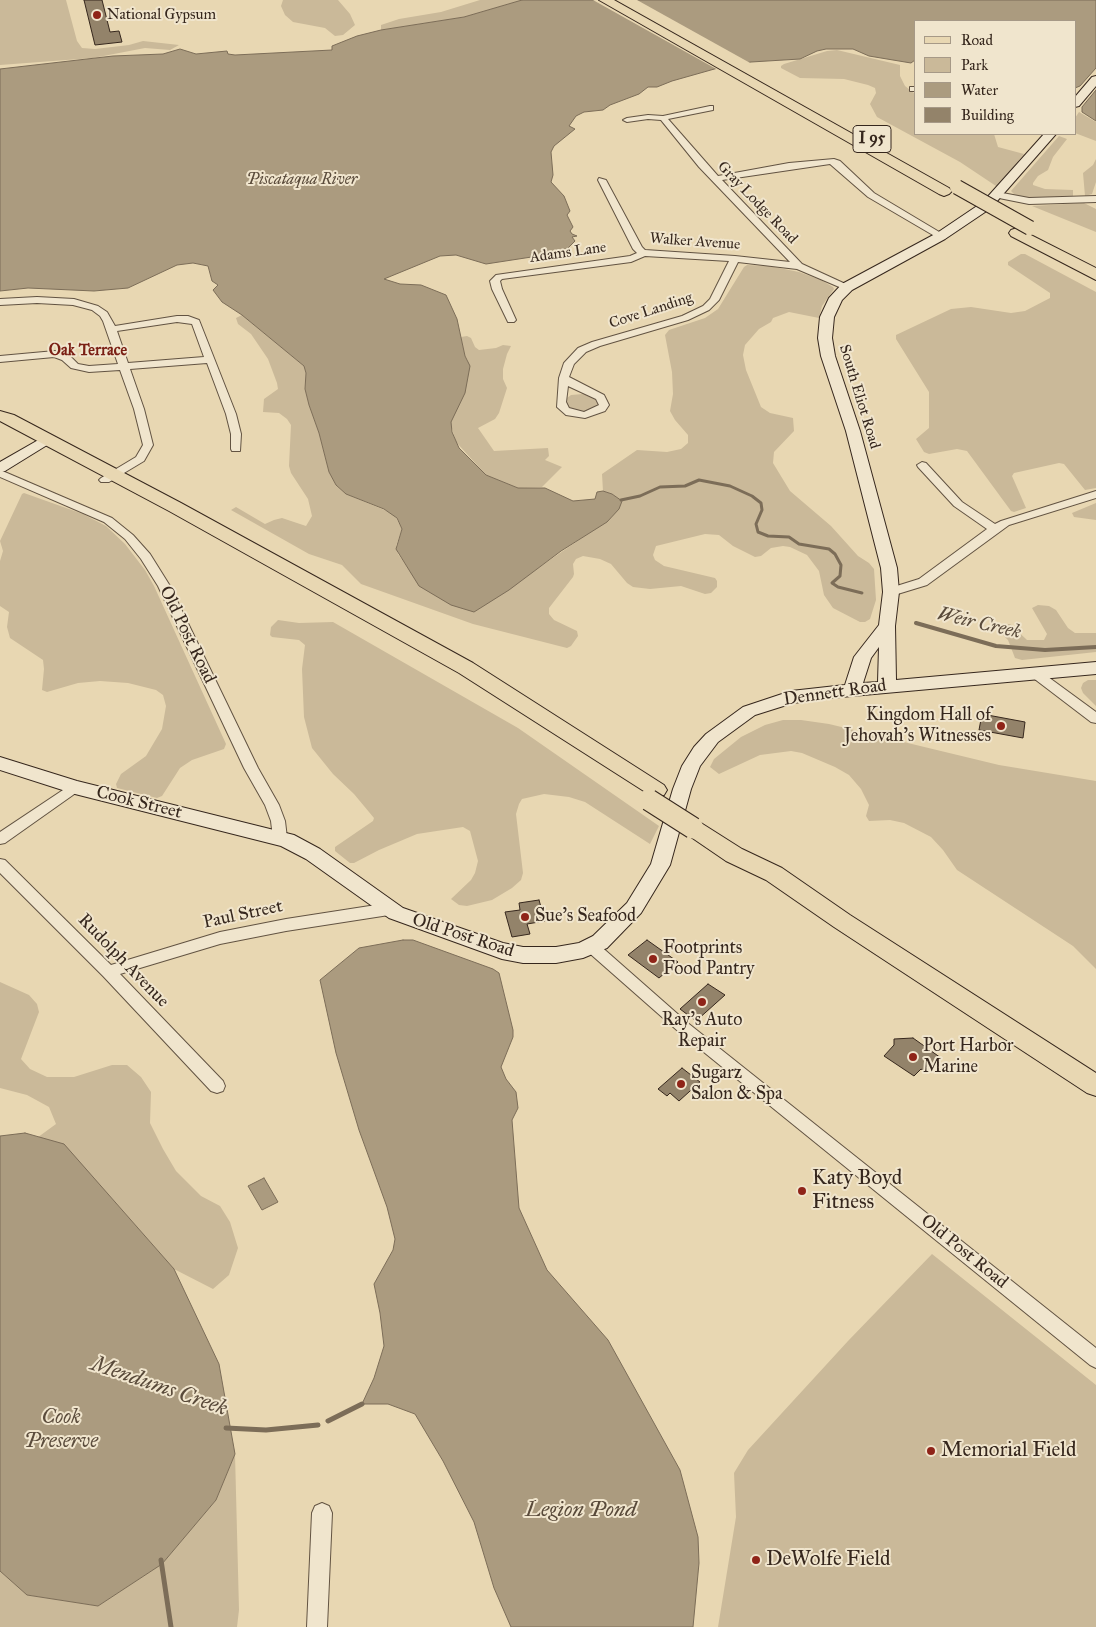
<!DOCTYPE html>
<meta charset="utf-8">
<style>
body{margin:0}
#map{position:relative;width:1096px;height:1627px;overflow:hidden;background:#e8d7b2;font-family:"IM FELL Great Primer",serif}
canvas{display:block}
.legend{position:absolute;left:914px;top:20px;width:162px;height:115px;box-sizing:border-box;background:#f0e5cd;border:1px solid #a69987;margin:0;padding:6px 9px;list-style:none;font-size:15px;color:#36271d}
.legend li{display:flex;align-items:center;gap:10px;height:25px}
.legend b{width:25px;border:1px solid #a69987}
</style>
<div id="map">
<canvas width="1096" height="1627"></canvas>
<ul class="legend">
<li><b style="height:6px;background:#e8d7b2"></b>Road</li>
<li><b style="height:14px;background:#cab999"></b>Park</li>
<li><b style="height:14px;background:#ab9b7f"></b>Water</li>
<li><b style="height:14px;background:#93836a"></b>Building</li>
</ul>
</div>
<script>
const g = document.querySelector('canvas').getContext('2d');
g.lineJoin = 'round';
function fillPath(path, color) {
  g.fillStyle = color;
  g.fill(path, 'evenodd');
}
function toPath(rows) {
  const path = new Path2D();
  for (const r of rows) {
    path.moveTo(r[0], r[1]);
    for (let i = 2; i < r.length; i += 2) path.lineTo(r[i], r[i + 1]);
  }
  return path;
}
function trace(path, color, width, dash) {
  g.strokeStyle = color;
  g.lineWidth = width;
  g.lineCap = dash ? 'butt' : 'round';
  g.setLineDash(dash || []);
  g.stroke(path);
}
function label(font, color, halo, rows, align = 'center') {
  g.font = font + ' "IM FELL Great Primer",serif';
  g.lineWidth = 4;
  g.setLineDash([]);
  g.textBaseline = 'middle';
  g.strokeStyle = halo;
  g.fillStyle = color;
  for (const [text, x, y, turn = 0] of rows) {
    g.save();
    g.translate(x, y);
    g.rotate((+turn || 0) * Math.PI / 180);
    g.textAlign = isNaN(turn) ? turn : align;
    if (halo) g.strokeText(text, 0, 0);
    g.fillText(text, 0, 0);
    g.restore();
  }
}
const green = toPath([
 [0,0,66,0,77,41,82,48,95,49,129,45,143,41,179,45,170,50,145,48,93,58,0,65],
 [283,0,338,0,350,14,355,25,343,35,335,36,325,28,293,22,285,15,281,6],
 [480,0,522,0,464,17,381,30,381,25,399,19,441,12],
 [837,50,900,65,900,76,905,86,915,94,915,134,994,134,998,147,1024,154,998,186,996,186,960,162,877,117,870,104,876,93,875,88,868,85,844,79,800,78,781,68,781,66,784,64,827,51],
 [1079,112,1096,122,1096,141,1075,133,1075,118],
 [1059,136,1067,139,1053,157,1048,170,1038,176,1033,183,1033,185,1045,189,1073,190,1073,196,1025,199,1014,194,1011,191],
 [1096,159,1096,182,1092,194,1085,196,1083,173,1093,165],
 [1084,203,1096,209,1096,232,1032,206],
 [1021,254,1025,254,1096,292,1096,488,1085,490,1064,464,1059,463,1014,473,1012,476,1026,508,1014,512,1011,511,967,451,957,449,929,454,924,452,916,439,929,428,929,392,896,339,896,335,951,309,971,307,1011,313,1025,311,1050,298,1050,293,1008,265,1008,262],
 [747,265,769,266,799,272,821,280,833,287,834,289,822,306,819,318,789,312,773,318,771,322,759,329,745,345,743,355,746,370,761,407,770,413,793,418,794,431,774,452,773,463,790,491,831,526,858,556,869,563,874,569,876,600,870,619,865,622,860,622,833,608,824,595,819,571,807,555,790,547,783,546,771,548,761,556,755,557,733,546,719,535,705,534,656,546,653,555,655,560,664,566,715,578,717,581,717,587,711,593,705,594,681,586,650,589,633,587,627,583,611,564,600,559,583,556,576,559,573,564,574,574,573,577,549,608,549,614,554,620,577,631,578,636,571,646,567,648,473,624,361,584,342,565,309,554,231,510,236,507,265,524,274,520,282,518,306,526,312,516,308,499,291,473,289,466,291,425,287,419,279,413,263,412,264,399,278,389,277,383,268,359,251,334,238,324,236,318,242,315,304,366,306,373,305,389,309,405,319,433,329,472,336,485,346,494,394,514,402,529,396,546,398,554,411,572,474,612,611,518,622,501,612,494,603,491,602,474,637,450,667,452,681,449,688,443,688,435,675,420,670,411,673,394,672,372,665,335,669,330,705,318,718,309,744,267],
 [467,336,471,338,475,347,479,350,496,348,503,345,511,346,507,354,503,369,503,379,507,388,499,413,495,419,478,428,494,451,548,448,549,456,545,460,562,467,542,487,518,488,486,475,456,442,450,422,468,361,465,356,461,337],
 [583,394,596,399,598,401,596,407,582,412,570,409,566,405,567,398,571,395],
 [24,493,83,514,106,526,125,544,145,570,154,586,226,744,224,749,192,760,180,768,162,796,157,798,117,788,116,784,121,774,146,756,162,729,166,706,163,695,156,690,128,683,100,681,78,683,47,692,42,690,44,669,43,660,10,638,7,627,9,612,0,606,0,561,3,551,0,541,22,494],
 [1096,503,1096,520,1074,517,1072,513],
 [1038,605,1049,606,1056,610,1068,628,1075,633,1096,633,1096,652,1022,660,1015,658,1008,640,996,628,997,625,1010,624,1027,640,1044,640,1047,634,1032,608],
 [278,620,299,623,333,622,518,728,659,826,650,844,585,802,569,797,544,794,522,799,519,804,516,814,523,873,521,880,512,888,492,900,467,906,459,905,451,899,471,880,475,873,478,861,470,831,463,827,417,834,379,850,354,863,350,863,335,851,335,847,373,821,374,818,354,794,333,774,312,748,304,717,302,669,305,645,299,640,272,637,270,635,271,627],
 [1088,680,1096,680,1096,706,1083,693,1081,688,1083,683],
 [783,720,801,720,829,724,999,765,1096,781,1096,969,1073,946,957,870,943,850,931,837,904,823,890,820,869,821,866,816,869,805,861,789,849,775,835,767,802,753,791,751,760,755,719,774,710,767,714,759,741,737,765,725],
 [0,982,29,995,37,1004,39,1012,21,1059,30,1069,47,1077,74,1077,112,1065,127,1065,141,1077,151,1092,150,1123,163,1149,176,1171,201,1196,220,1206,230,1222,238,1248,229,1275,213,1289,174,1269,106,1192,0,1165,56,1124,49,1107,27,1095,0,1088],
 [932,1254,1096,1385,1096,1627,718,1627,736,1517,734,1473,748,1450,848,1341],
 [235,1454,239,1610,237,1627,0,1627,0,1571,27,1595,98,1606,162,1564,216,1500]
]);
const water = toPath([
 [522,0,1096,0,1096,68,1080,86,1075,88,1075,21,915,21,915,60,911,63,869,56,853,49,826,49,817,51,800,59,751,62,725,66,672,81,657,87,648,87,639,94,610,105,603,110,584,112,576,116,569,126,575,129,554,146,551,152,553,175,551,182,564,196,570,211,567,215,573,227,570,231,572,234,577,236,572,237,575,241,568,248,551,254,486,264,456,255,440,256,384,279,400,284,421,285,446,295,457,319,465,356,470,366,465,393,451,422,452,432,459,448,486,475,518,488,545,488,573,501,595,499,597,492,603,491,612,494,622,501,619,509,607,522,561,551,509,590,474,612,451,605,419,586,396,549,402,529,397,518,384,509,346,494,336,485,329,472,319,433,309,405,305,389,306,373,304,366,242,315,222,302,213,290,218,285,212,281,208,266,193,263,177,265,128,288,94,291,28,288,0,291,0,69,113,56,163,54,180,49,196,54,227,51,228,54,235,55,332,50,332,46,357,36,381,30,464,17,522,0],
 [1096,90,1096,121,1082,112,1082,107,1096,90],
 [403,940,413,940,493,969,499,973,513,1030,513,1037,501,1067,506,1079,516,1092,518,1108,512,1120,519,1208,547,1270,608,1340,680,1470,698,1537,699,1563,693,1627,511,1627,494,1588,474,1522,443,1461,415,1414,388,1404,362,1404,374,1378,384,1346,380,1313,374,1284,393,1250,395,1239,387,1207,359,1130,336,1053,320,980,359,948,403,940],
 [25,1133,64,1144,174,1269,219,1364,235,1454,216,1500,162,1564,98,1606,27,1595,0,1571,0,1136,25,1133],
 [264,1178,278,1202,262,1210,248,1186,264,1178]
]);
const pier = toPath([
 [593,0,637,0,752,64,718,70]
]);
const streamFar2 = toPath([
 [621,500,640,496,660,487,685,486,699,480,730,486,752,496,761,503,762,510,756,524,758,532,768,536,789,537,799,544,829,549,835,554,841,565,840,576,832,583,838,587,862,593]
]);
const streamFar1 = toPath([
 [916,623,996,646,1045,650,1096,647]
]);
const stream = toPath([
 [328,1421,362,1404],
 [226,1428,266,1430,318,1425],
 [161,1560,171,1627]
]);
const building = toPath([
 [84,0,102,0,110,32,119,31,122,42,95,45,84,0],
 [982,714,1025,722,1023,738,979,730,982,714],
 [539,900,545,921,527,924,530,934,512,937,505,912,520,910,519,903,539,900],
 [647,940,678,962,659,978,628,955,647,940],
 [708,984,725,995,696,1021,680,1009,708,984],
 [913,1038,941,1058,927,1073,921,1069,914,1076,884,1056,894,1045,894,1039,913,1038],
 [682,1068,700,1082,679,1101,670,1093,667,1096,658,1089,682,1068]
]);
const street = toPath([
 [910,87,915,87,915,91,910,91,910,87],
 [710,106,713,106,713,110,668,119,718,176,789,163,834,159,840,161,874,193,946,236,941,239,938,238,868,197,830,164,722,180,802,264,852,287,850,289,844,289,797,269,738,262,719,300,709,310,688,320,600,346,586,352,574,364,569,377,604,395,609,405,605,411,585,418,566,415,557,407,559,378,564,363,578,348,592,342,682,316,703,306,710,299,729,261,645,256,631,262,502,279,500,281,502,289,516,320,514,322,508,322,492,289,490,281,496,275,630,256,637,253,633,249,598,180,599,178,606,180,642,247,645,250,735,256,790,262,699,167,661,120,648,119,627,122,623,120,627,118,648,115,663,116,710,106],
 [568,386,596,399,599,405,584,412,569,408,566,402,568,386],
 [997,192,1029,198,1096,196,1096,202,1029,204,994,197,994,193,997,192],
 [37,297,74,299,98,306,107,312,115,326,177,316,188,316,199,320,236,414,241,434,240,451,232,451,231,449,231,434,226,414,207,363,130,369,144,409,153,445,144,461,109,482,101,482,99,480,101,478,136,457,143,445,134,409,120,370,89,372,71,368,62,360,54,357,0,362,0,356,55,351,70,356,78,364,89,366,118,364,103,321,100,316,92,310,73,305,37,303,0,305,0,299,37,297],
 [177,322,192,324,204,357,128,363,117,331,177,322],
 [922,462,926,463,962,502,995,524,1001,521,1096,491,1096,498,1009,525,927,585,891,596,885,592,887,589,919,579,987,529,954,506,918,467,917,465,922,462],
 [0,470,112,518,133,535,150,554,170,586,258,768,279,805,285,821,287,838,285,842,280,843,275,842,273,838,271,821,265,805,244,768,158,586,141,559,125,539,104,522,0,477,0,470],
 [1036,670,1040,671,1096,712,1096,723,1091,722,1032,677,1030,674,1032,671,1036,670],
 [75,782,80,784,82,787,80,790,5,843,0,844,0,832,75,782],
 [0,859,5,860,111,965,220,932,286,919,389,903,394,905,396,909,394,913,389,915,286,931,220,944,120,974,223,1081,225,1086,223,1091,217,1093,211,1091,103,976,0,873,0,859],
 [592,941,597,943,689,1024,1096,1348,1096,1368,1090,1365,679,1032,587,951,585,947,587,943,592,941],
 [322,1503,329,1506,332,1513,327,1627,307,1627,312,1513,315,1506,322,1503]
]);
const secondary = toPath([
 [1096,76,1096,86,1079,106,1075,107,1075,97,1092,77,1096,76],
 [1044,134,1056,134,991,208,945,239,852,290,842,300,834,317,832,338,835,356,860,431,897,568,899,592,895,626,896,680,1096,662,1096,674,830,698,793,703,755,715,718,742,700,766,691,789,670,865,641,913,607,948,583,958,556,963,523,963,502,959,389,918,306,859,281,846,75,794,0,770,0,757,77,781,294,835,320,849,403,908,503,943,523,947,556,947,579,943,593,936,627,903,651,864,673,789,682,766,694,747,706,734,743,707,791,691,845,685,854,657,879,625,883,592,881,568,846,431,821,356,818,338,820,317,829,298,842,284,937,233,983,202,1044,134],
 [879,647,878,682,863,683,871,658,879,647],
 [47,435,52,436,54,439,52,442,5,471,0,472,0,462,47,435]
]);
const primary = toPath([
 [0,411,14,415,181,503,473,663,664,785,667,790,664,795,657,797,650,795,459,673,169,511,0,421,0,411],
 [693,820,701,823,742,849,782,868,850,915,1096,1073,1096,1096,1087,1093,834,927,766,880,726,861,685,833,682,828,685,823,693,820]
]);
const highway = toPath([
 [599,0,614,0,949,188,952,191,949,194,944,196,939,194,599,0],
 [1017,228,1096,268,1096,280,1011,236,1009,233,1011,230,1017,228]
]);
const primaryBridge = toPath([
 [649,800,693,828]
]);
const highwayBridge = toPath([
 [957,187,1030,228]
]);
const markers = [
 [97,15,5,"#8f2418"],
 [1001,726,5,"#8f2418"],
 [525,917,5,"#8f2418"],
 [653,959,5,"#8f2418"],
 [702,1002,5,"#8f2418"],
 [913,1057,5,"#8f2418"],
 [681,1084,5,"#8f2418"],
 [802,1191,5,"#8f2418"],
 [931,1451,5,"#8f2418"],
 [756,1560,5,"#8f2418"]
];
const farPoinames = [
 ["National Gypsum",107,15]
];
const farStreetnames = [
 ["Gray Lodge Road",757,203,46],
 ["Walker Avenue",695,242,4],
 ["Adams Lane",568,253,-8],
 ["Cove Landing",651,311,-18],
 ["South Eliot Road",859,397,73]
];
const shields = [
 [872,139,38]
];
const shieldNames = [
 ["I 95",872,139]
];
const farWaternames = [
 ["Piscataqua River",302,180]
];
const farNeighbourhoodnames = [
 ["Oak Terrace",88,351]
];
const streetNames = [
 ["Old Post Road",187,635,64],
 ["Dennett Road",835,693,-8],
 ["Cook Street",139,803,14],
 ["Paul Street",243,915,-12],
 ["Old Post Road",463,936,18],
 ["Rudolph Avenue",123,961,46],
 ["Old Post Road",964,1252,39]
];
const poiNames = [
 ["Kingdom Hall of",991,716,"right"],
 ["Jehovah’s Witnesses",991,737,"right"],
 ["Sue's Seafood",535,917],
 ["Footprints",663,949],
 ["Food Pantry",663,970],
 ["Ray's Auto",702,1021,"center"],
 ["Repair",702,1042,"center"],
 ["Port Harbor",923,1047],
 ["Marine",923,1068],
 ["Sugarz",691,1074],
 ["Salon & Spa",691,1095]
];
const waterNames = [
 ["Weir Creek",979,624,13]
];
const nearPoinames = [
 ["Katy Boyd",812,1179],
 ["Fitness",812,1203],
 ["Memorial Field",941,1451],
 ["DeWolfe Field",766,1560]
];
const nearParknames = [
 ["Cook",61,1418],
 ["Preserve",61,1442]
];
const nearWaternames = [
 ["Mendums Creek",159,1387,19],
 ["Legion Pond",581,1511]
];
fillPath(green, '#cab999');
fillPath(water, '#ab9b7f');
trace(water, '#7c6d58', 1);
fillPath(pier, '#e8d7b2');
trace(streamFar2, '#7c6d58', 3);
trace(streamFar1, '#7c6d58', 4);
trace(stream, '#7c6d58', 5);
fillPath(building, '#93836a');
trace(building, '#36271d', 1);
trace(street, '#625342', 2);
trace(secondary, '#36271d', 2);
trace(primary, '#36271d', 2);
trace(highway, '#36271d', 2);
fillPath(street, '#f0e5cd');
fillPath(secondary, '#f0e5cd');
fillPath(primary, '#e8d7b2');
fillPath(highway, '#e8d7b2');
trace(primaryBridge, '#36271d', 23, []);
trace(highwayBridge, '#36271d', 16, []);
trace(primaryBridge, '#e8d7b2', 21);
trace(highwayBridge, '#e8d7b2', 14);
for (const [x, y, r, color] of markers) {
  const dot = new Path2D();
  dot.arc(x, y, r, 0, 2 * Math.PI);
  g.fillStyle = color;
  g.fill(dot);
  trace(dot, '#f0e5cd', 2);
}
label('15px', '#36271d', '#f0e5cd', farPoinames, 'left');
label('15px', '#36271d', '#f0e5cd', farStreetnames);
for (const [x, y, w] of shields) {
  const box = new Path2D();
  box.roundRect(x - w / 2, y - 13.5, w, 27, 4);
  g.fillStyle = '#f0e5cd';
  g.fill(box);
  trace(box, '#36271d', 1);
}
label('bold 16px', '#36271d', null, shieldNames);
label('italic 16px', '#594a3a', '#f0e5cd', farWaternames);
label('bold 16px', '#7a1f14', '#f0e5cd', farNeighbourhoodnames);
label('18px', '#36271d', '#f0e5cd', streetNames);
label('18px', '#36271d', '#f0e5cd', poiNames, 'left');
label('italic 19px', '#594a3a', '#f0e5cd', waterNames);
label('21px', '#36271d', '#f0e5cd', nearPoinames, 'left');
label('italic 21px', '#5b4c3c', '#f0e5cd', nearParknames);
label('italic 22px', '#594a3a', '#f0e5cd', nearWaternames);
</script>
